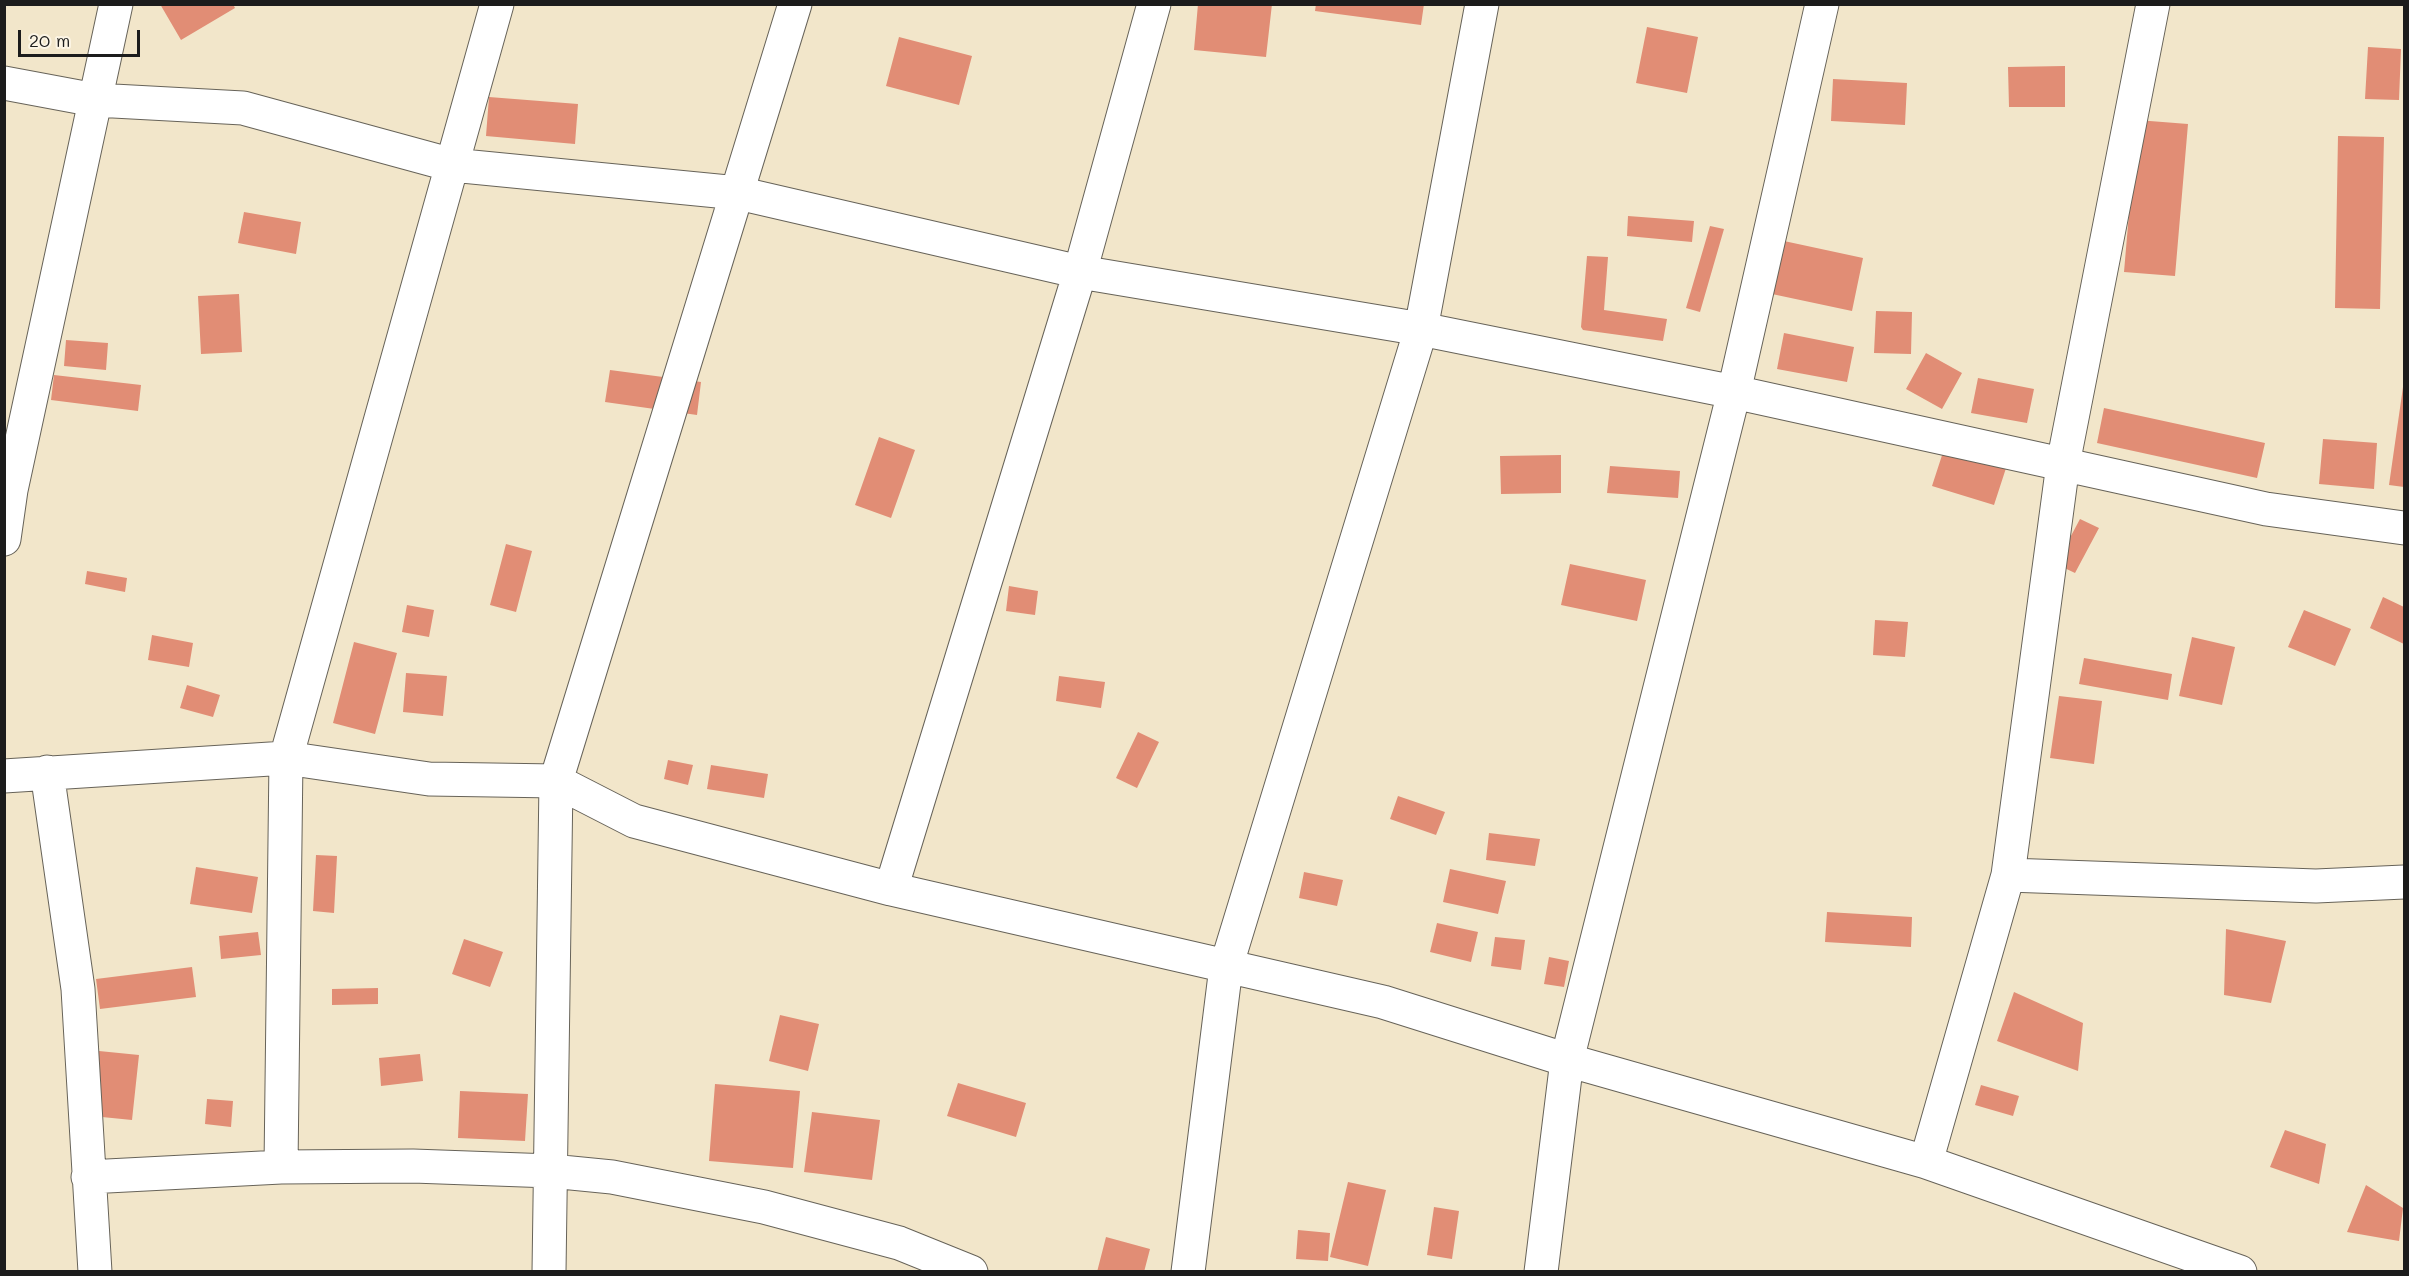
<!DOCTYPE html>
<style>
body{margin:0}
#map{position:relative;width:2409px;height:1276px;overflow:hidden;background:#f2e6ca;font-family:Mali,sans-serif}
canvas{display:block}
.frame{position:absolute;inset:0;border:6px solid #1c1c1c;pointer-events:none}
.scale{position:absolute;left:18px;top:30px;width:122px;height:27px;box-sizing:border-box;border:3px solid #1c1c1c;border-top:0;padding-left:8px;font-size:18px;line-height:21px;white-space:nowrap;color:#1c1c1c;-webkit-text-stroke:4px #fcf5e5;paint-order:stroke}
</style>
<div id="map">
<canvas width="2409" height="1276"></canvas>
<div class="frame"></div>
<div class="scale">20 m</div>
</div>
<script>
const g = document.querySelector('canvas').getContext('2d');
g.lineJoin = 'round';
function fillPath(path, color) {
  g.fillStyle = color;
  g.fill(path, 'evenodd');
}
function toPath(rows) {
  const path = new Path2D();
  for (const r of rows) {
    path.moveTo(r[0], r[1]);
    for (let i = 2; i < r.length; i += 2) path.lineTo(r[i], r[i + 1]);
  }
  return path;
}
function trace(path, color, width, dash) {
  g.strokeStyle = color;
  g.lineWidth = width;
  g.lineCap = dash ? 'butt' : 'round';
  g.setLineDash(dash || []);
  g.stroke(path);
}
const building = toPath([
 [160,4,233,4,235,8,181,40],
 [1198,4,1272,4,1266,57,1194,50],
 [1316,4,1424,4,1421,25,1315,11],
 [1647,27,1698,37,1687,93,1636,83],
 [899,37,972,56,959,105,886,86],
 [2368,47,2401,49,2399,100,2365,99],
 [2065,66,2065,107,2009,107,2008,67],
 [1833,79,1907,83,1905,125,1831,121],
 [489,97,578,104,575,144,486,136],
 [2137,120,2188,124,2175,276,2124,272],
 [2338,136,2384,137,2380,309,2335,308],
 [244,212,301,222,296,254,238,243],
 [1628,216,1694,221,1692,242,1627,236],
 [1710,226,1724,229,1700,312,1686,308],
 [1784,241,1863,258,1852,311,1772,294],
 [1587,256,1608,257,1604,310,1667,319,1663,341,1583,330,1581,327],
 [239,294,242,352,201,354,198,296],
 [1876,311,1912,312,1911,354,1874,353],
 [1784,333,1854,347,1847,382,1777,369],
 [66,340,108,343,106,370,64,366],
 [1926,353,1962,373,1942,409,1906,389],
 [610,370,701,382,697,415,605,402],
 [54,375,141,385,138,411,51,400],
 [1978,378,2034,389,2027,423,1971,413],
 [2403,387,2404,387,2404,487,2389,485],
 [2104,408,2265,443,2257,478,2097,443],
 [879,437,915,450,891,518,855,505],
 [2323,439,2377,443,2374,489,2319,484],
 [1946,443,2008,462,1994,505,1932,486],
 [1561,455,1561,493,1501,494,1500,456],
 [1610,466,1680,471,1678,498,1607,493],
 [2080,519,2099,528,2075,573,2056,564],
 [506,544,532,551,516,612,490,605],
 [1570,564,1646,580,1637,621,1561,605],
 [87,571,127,578,125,592,85,584],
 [1009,586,1038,591,1035,615,1006,611],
 [2383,597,2404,607,2404,644,2370,628],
 [407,605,434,610,429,637,402,632],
 [2304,610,2351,629,2335,666,2288,647],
 [1875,620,1908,622,1905,657,1873,655],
 [152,635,193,643,189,667,148,660],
 [2192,637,2235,647,2222,705,2179,696],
 [354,642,397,653,375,734,333,723],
 [2084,658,2172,674,2168,700,2079,684],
 [406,673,447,676,443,716,403,712],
 [1059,676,1105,682,1101,708,1056,701],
 [187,685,220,695,213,717,180,708],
 [2059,696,2102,701,2094,764,2050,758],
 [1138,732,1159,742,1137,788,1116,778],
 [668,760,693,765,688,785,664,779],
 [711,765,768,774,764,798,707,789],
 [1398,796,1445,812,1436,835,1390,819],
 [1489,833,1540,839,1535,866,1486,860],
 [316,855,337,856,334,913,313,911],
 [196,867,258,877,252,913,190,904],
 [1450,869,1506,881,1498,914,1443,902],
 [1304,872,1343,880,1337,906,1299,898],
 [1827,912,1912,917,1911,947,1825,942],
 [1437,923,1478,932,1471,962,1430,952],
 [2226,929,2286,941,2271,1003,2224,995],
 [258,932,261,955,221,959,219,936],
 [1495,937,1525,940,1521,970,1491,966],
 [464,939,503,952,490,987,452,974],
 [1549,957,1569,961,1564,987,1544,984],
 [192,967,196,997,100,1009,96,979],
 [378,988,378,1004,332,1005,332,989],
 [2014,992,2083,1023,2078,1071,1997,1041],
 [780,1015,819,1024,808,1071,769,1061],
 [99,1051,139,1055,132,1120,92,1116],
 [420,1054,423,1081,381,1086,379,1058],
 [958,1083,1026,1103,1016,1137,947,1116],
 [715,1084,800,1091,793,1168,709,1161],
 [1981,1085,2019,1096,2013,1116,1975,1105],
 [460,1091,528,1094,525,1141,458,1138],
 [207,1099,233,1101,231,1127,205,1124],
 [812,1112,880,1120,872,1180,804,1172],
 [2285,1130,2326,1144,2319,1184,2270,1167],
 [1348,1182,1386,1190,1368,1266,1330,1257],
 [2366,1185,2403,1208,2399,1241,2347,1232],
 [1434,1207,1459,1211,1452,1259,1427,1255],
 [1298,1230,1330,1233,1328,1261,1296,1259],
 [1106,1237,1150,1249,1144,1272,1097,1272]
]);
const street = toPath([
 [4,83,95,100,243,108,452,165,738,193,1080,272,1421,329,1734,392,2266,509,2404,528],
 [4,539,11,490,116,4],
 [47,772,78,989,95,1272],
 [4,776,286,758,429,779,556,781,634,821,891,889,1383,1002,1567,1060,1926,1162,2240,1272],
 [2008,875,2316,886,2404,882],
 [891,889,1080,272,1154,4],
 [1926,1162,2008,875,2063,464,2153,4],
 [281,1167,286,758,497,4],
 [88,1177,281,1167,413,1166,551,1171,612,1177,764,1207,899,1243,971,1272],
 [549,1272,556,781,795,4],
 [1188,1272,1226,967,1421,329,1482,4],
 [1541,1272,1567,1060,1734,392,1822,4]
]);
fillPath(building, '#e18d75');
trace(street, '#676359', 35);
trace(street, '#fff', 33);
</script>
